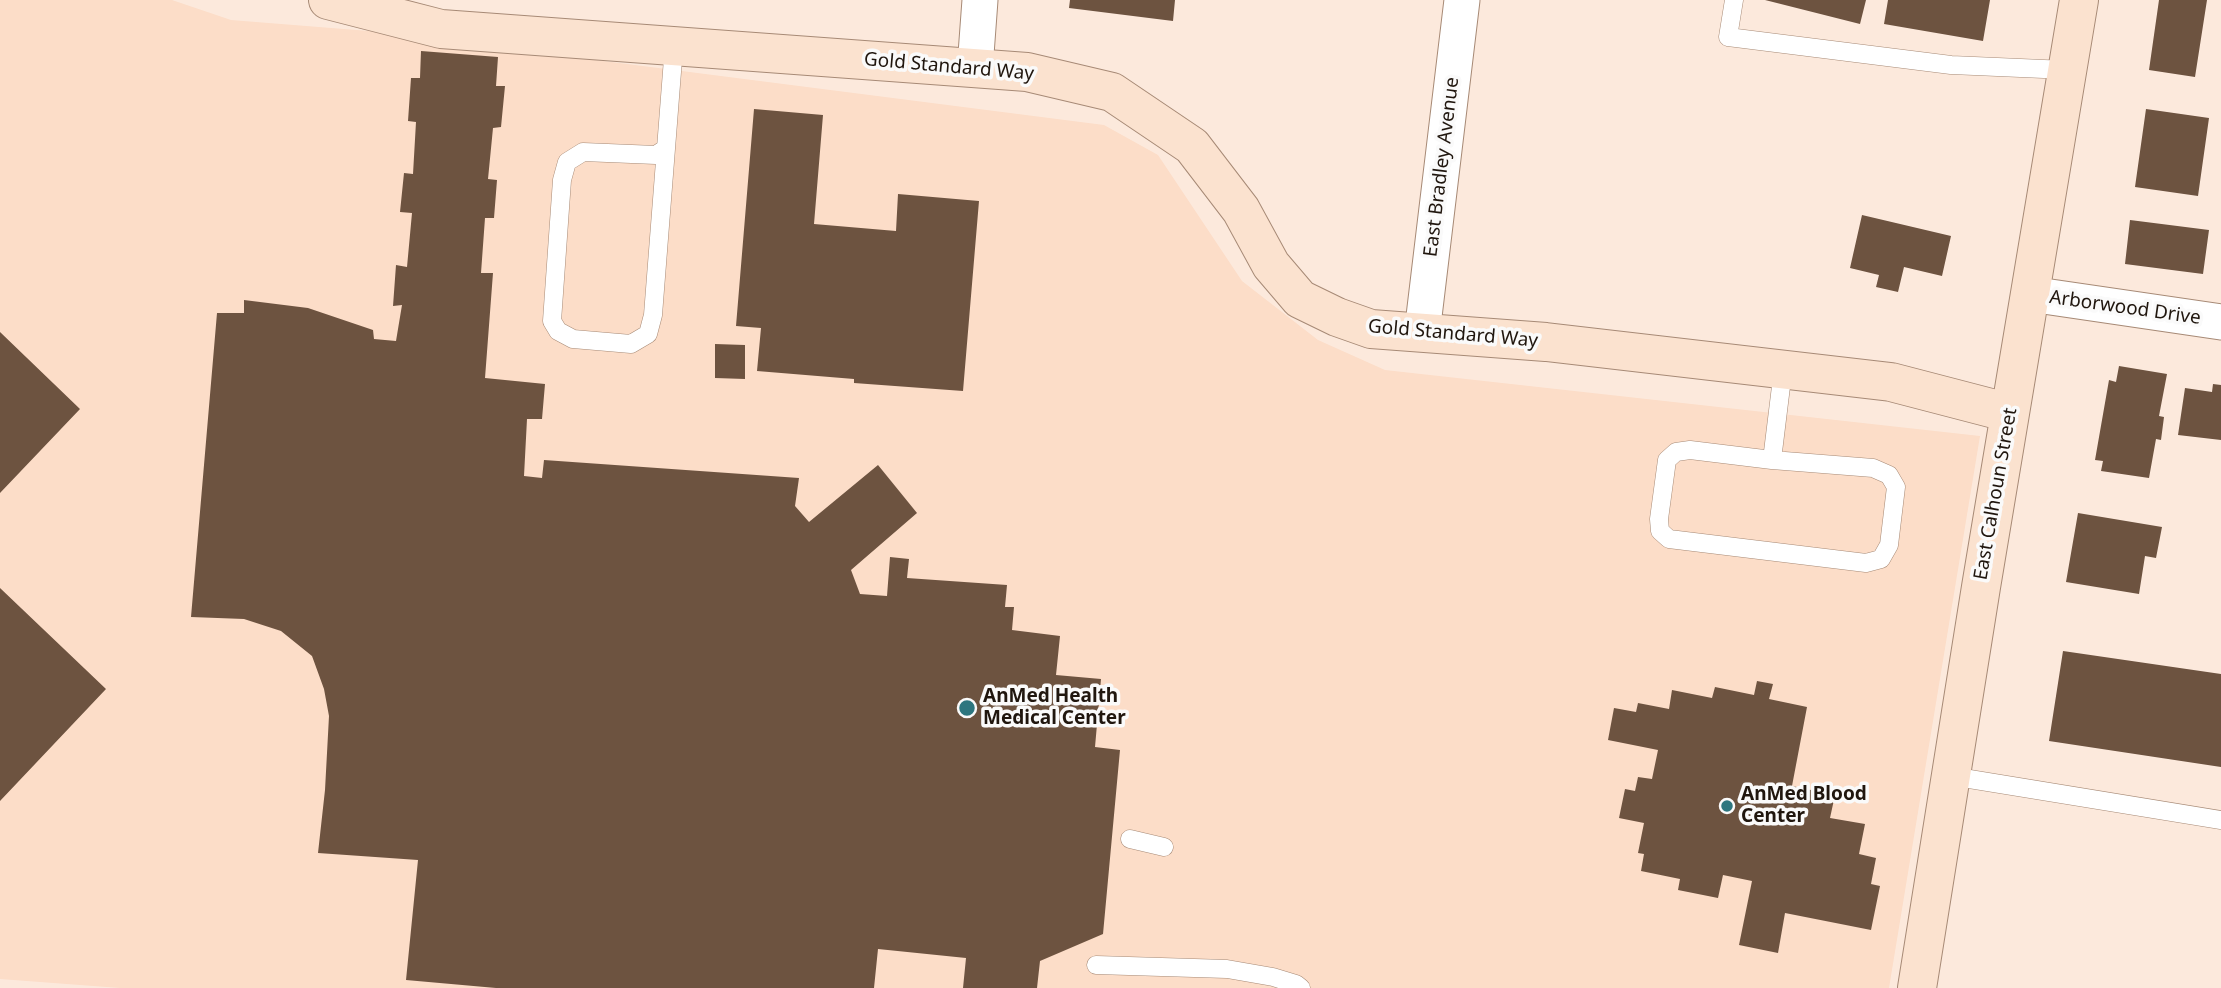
<!DOCTYPE html>
<style>
body{margin:0}
canvas{display:block;background:#fce9dc}
</style>
<canvas width="2221" height="988"></canvas>
<script>
const g = document.querySelector('canvas').getContext('2d');
g.lineJoin = 'round';
function fillPath(path, color) {
  g.fillStyle = color;
  g.fill(path, 'evenodd');
}
function toPath(rows) {
  const path = new Path2D();
  for (const r of rows) {
    path.moveTo(r[0], r[1]);
    for (let i = 2; i < r.length; i += 2) path.lineTo(r[i], r[i + 1]);
  }
  return path;
}
function trace(path, color, width, dash) {
  g.strokeStyle = color;
  g.lineWidth = width;
  g.lineCap = dash ? 'butt' : 'round';
  g.setLineDash(dash || []);
  g.stroke(path);
}
function label(font, color, halo, rows, align = 'center') {
  g.font = font + ' "Noto Sans",sans-serif';
  g.lineWidth = 7;
  g.setLineDash([]);
  g.textBaseline = 'middle';
  g.strokeStyle = halo;
  g.fillStyle = color;
  for (const [text, x, y, turn = 0] of rows) {
    g.save();
    g.translate(x, y);
    g.rotate((+turn || 0) * Math.PI / 180);
    g.textAlign = isNaN(turn) ? turn : align;
    if (halo) g.strokeText(text, 0, 0);
    g.fillText(text, 0, 0);
    g.restore();
  }
}
const built = toPath([
 [0,0,172,0,231,20,369,31,1104,125,1158,155,1242,281,1318,340,1385,370,1980,436,1889,988,120,988,0,979]
]);
const building = toPath([
 [1070,0,1175,0,1173,21,1069,8],
 [1765,0,1866,0,1860,24],
 [1888,0,1990,0,1983,41,1884,24],
 [2159,0,2207,0,2195,77,2149,70],
 [421,51,498,57,496,86,505,86,501,127,493,128,488,179,497,180,494,218,485,218,481,273,493,273,485,378,545,384,542,419,527,419,524,476,542,478,544,460,799,478,795,506,809,522,878,465,917,513,851,570,860,594,887,596,890,557,909,559,907,578,1007,585,1005,607,1014,607,1012,630,1060,636,1056,675,1101,679,1095,747,1120,750,1103,934,1040,961,1037,988,963,988,966,958,878,949,874,988,496,988,406,980,418,860,318,853,325,790,329,716,324,689,312,656,281,631,244,619,191,617,217,313,244,313,244,300,308,308,373,330,374,339,396,341,402,305,393,306,396,265,407,267,412,213,400,212,404,173,413,174,416,122,408,121,411,78,420,78],
 [754,109,823,115,814,224,896,231,898,194,979,201,963,391,854,383,854,379,757,371,761,328,736,326],
 [2146,109,2209,118,2198,196,2135,187],
 [1862,215,1951,236,1942,276,1904,267,1898,292,1876,287,1879,275,1850,268],
 [2130,220,2209,230,2203,274,2125,264],
 [0,332,80,409,0,493],
 [715,344,745,345,745,379,715,378],
 [2119,366,2167,374,2159,416,2164,417,2161,440,2156,439,2149,478,2101,471,2103,461,2095,460,2109,380,2116,382],
 [2213,384,2221,385,2221,440,2178,435,2185,388,2212,392],
 [2078,513,2162,527,2156,558,2145,556,2139,594,2066,582],
 [0,588,106,689,0,801],
 [2063,651,2221,674,2221,767,2049,741],
 [1757,681,1773,684,1769,699,1807,707,1792,786,1835,795,1830,818,1865,824,1859,854,1876,858,1871,884,1880,886,1871,930,1785,913,1778,953,1739,945,1752,881,1723,875,1718,898,1678,890,1680,879,1641,871,1644,854,1638,853,1644,823,1619,818,1625,789,1635,791,1638,777,1652,779,1658,750,1608,740,1614,708,1636,712,1638,703,1669,709,1672,690,1712,698,1715,687,1754,695]
]);
const lane = toPath([
 [1734,0,1728,37,1951,65,2067,70],
 [666,148,656,155,583,152,567,162,562,180,552,321,558,331,573,339,631,344,648,334,653,315,674,46],
 [1690,450,1772,460,1873,468,1889,475,1896,487,1889,545,1881,559,1866,563,1669,539,1660,531,1659,519,1667,460,1676,452,1690,450],
 [1772,460,1783,370],
 [1951,776,2221,820],
 [1130,839,1164,847],
 [1096,965,1227,969,1273,977,1296,984,1301,988]
]);
const street = toPath([
 [975,68,980,0],
 [2030,294,2221,322],
 [1422,333,1462,0]
]);
const secondary = toPath([
 [328,0,441,29,1027,72,1112,92,1192,146,1241,210,1271,265,1300,299,1337,317,1371,329,1546,342,1891,382,2010,413],
 [1917,988,1981,587,2079,0]
]);
const markers = [
 [967,708,9,"#2d767f"],
 [1727,806,7,"#2d767f"]
];
const streetNames = [
 ["Gold Standard Way",949,67,5],
 ["East Bradley Avenue",1442,167,-83],
 ["Arborwood Drive",2125,308,8],
 ["Gold Standard Way",1453,334,5],
 ["East Calhoun Street",1996,494,-80]
];
const poiNames = [
 ["AnMed Health",983,697],
 ["Medical Center",983,719],
 ["AnMed Blood",1741,795],
 ["Center",1741,817]
];
fillPath(built, '#fcddc8');
fillPath(building, '#6d5340');
trace(lane, '#a78a76', 19);
trace(street, '#a78a76', 37);
trace(secondary, '#a78a76', 40);
trace(lane, '#fff', 18);
trace(street, '#fff', 35);
trace(secondary, '#fbe2cf', 38);
for (const [x, y, r, color] of markers) {
  const dot = new Path2D();
  dot.arc(x, y, r, 0, 2 * Math.PI);
  g.fillStyle = color;
  g.fill(dot);
  trace(dot, '#fafafa', 2.5);
}
label('19px', '#20160e', '#fafafa', streetNames);
label('bold 19px', '#20160e', '#fafafa', poiNames, 'left');
</script>
